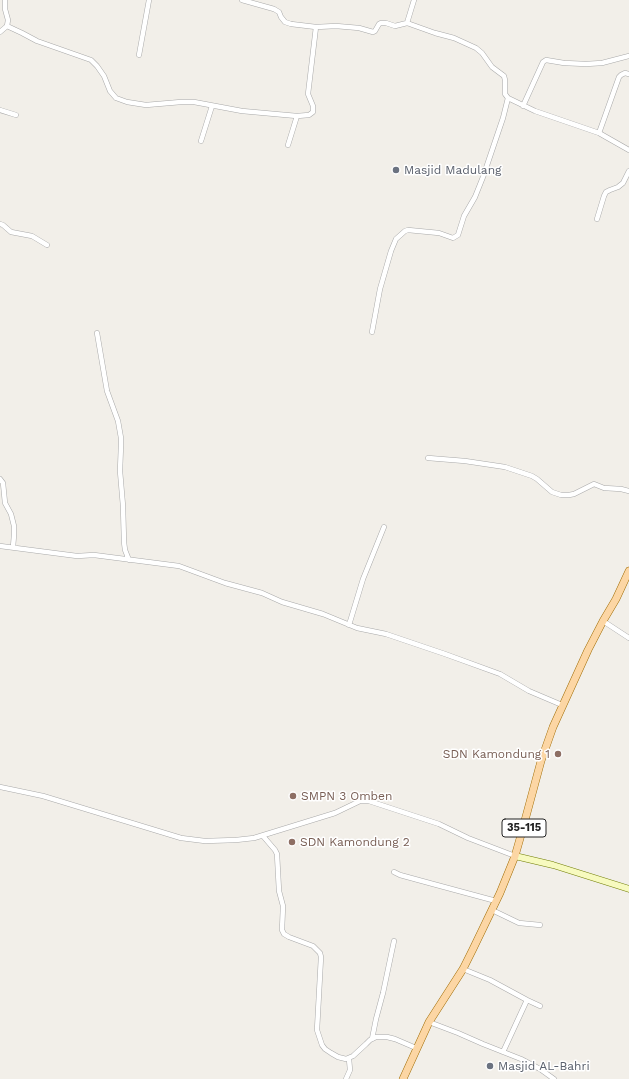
<!DOCTYPE html>
<style>
body{margin:0}
canvas{display:block;background:#f2efe9}
</style>
<canvas width="629" height="1079"></canvas>
<script>
const g = document.querySelector('canvas').getContext('2d');
g.lineJoin = 'round';
function toPath(rows) {
  const path = new Path2D();
  for (const r of rows) {
    path.moveTo(r[0], r[1]);
    for (let i = 2; i < r.length; i += 2) path.lineTo(r[i], r[i + 1]);
  }
  return path;
}
function trace(path, color, width, dash) {
  g.strokeStyle = color;
  g.lineWidth = width;
  g.lineCap = dash ? 'butt' : 'round';
  g.setLineDash(dash || []);
  g.stroke(path);
}
function label(font, color, halo, rows, align = 'center') {
  g.font = font + ' "Work Sans",sans-serif';
  g.lineWidth = 3;
  g.setLineDash([]);
  g.textBaseline = 'middle';
  g.strokeStyle = halo;
  g.fillStyle = color;
  for (const [text, x, y, turn = 0] of rows) {
    g.save();
    g.translate(x, y);
    g.rotate((+turn || 0) * Math.PI / 180);
    g.textAlign = isNaN(turn) ? turn : align;
    if (halo) g.strokeText(text, 0, 0);
    g.fillText(text, 0, 0);
    g.restore();
  }
}
const street = toPath([
 [242,0,274,9,279,12,281,17,285,22,291,24,316,27,336,26,359,28,373,32,375,31,379,24,381,23,386,23,395,26,407,23,435,33,454,38,476,48,482,53,492,67,504,76,505,80,505,94,508,98,535,111,599,133,629,150],
 [407,23,414,0],
 [7,26,22,33,37,41,91,60,97,66,104,76,110,91,116,98,127,102,146,105,181,102,194,102,242,111,297,116,309,115,313,112,313,106,308,94,316,27],
 [0,32,7,26,8,20,5,9,5,0],
 [139,55,149,0],
 [523,106,543,62,546,60,564,63,586,64,602,63,629,56],
 [0,110,16,115],
 [599,133,619,77,621,75,625,73,629,74],
 [201,141,212,106],
 [288,145,297,116],
 [597,219,604,196,606,192,610,190,618,187,623,183,629,171],
 [0,224,3,225,11,232,32,236,47,245],
 [372,332,380,289,391,251,396,239,405,231,408,230,439,233,453,238,458,235,464,216,475,197,483,177,503,118,508,98],
 [97,333,107,391,118,421,121,438,121,445,120,471,123,506,124,542,125,550,129,560],
 [428,458,465,461,505,467,532,476,537,479,552,492,561,495,569,495,574,494,594,484,604,488,621,489,629,491],
 [0,479,3,483,5,503,11,514,14,526,14,535,13,547],
 [0,546,77,556,94,555,179,566,225,583,262,593,282,602,323,614,357,628,386,634,445,654,500,674,529,691,562,705],
 [603,621,629,638],
 [349,625,363,579,384,527],
 [0,787,43,796,181,838,205,841,236,840,254,838,335,813,360,801,369,801,439,824,468,838,515,856],
 [263,836,275,850,277,854,279,891,283,906,282,930,284,934,289,937,313,946,320,953,321,957,317,1030,322,1045,325,1049,331,1053,338,1057,346,1059,353,1056,366,1044,370,1040,376,1037,387,1037,395,1039,416,1048],
 [394,872,400,875,433,884,496,901],
 [492,910,519,923,540,925],
 [463,969,490,980,527,1000,503,1052],
 [527,1000,540,1006],
 [429,1022,458,1033,483,1044,521,1059,540,1069,554,1079],
 [372,1039,376,1019,383,993,394,941],
 [346,1079,350,1070,349,1059]
]);
const secondary = toPath([
 [515,856,553,865,629,889]
]);
const primary = toPath([
 [403,1079,429,1022,463,969,473,949,500,893,515,856,521,835,541,761,553,727,588,650,603,621,616,599,629,571]
]);
const markers = [
 [396,170,4,"#6b7280"],
 [558,754,4,"#8d6e63"],
 [293,796,4,"#8d6e63"],
 [292,842,4,"#8d6e63"],
 [490,1066,4,"#6b7280"]
];
const shields = [
 [524,828,44]
];
const shieldNames = [
 ["35-115",524,828]
];
const worshipNames = [
 ["Masjid Madulang",404,170],
 ["Masjid AL-Bahri",498,1066]
];
const educationNames = [
 ["SDN Kamondung 1",550,754,"right"],
 ["SMPN 3 Omben",301,796],
 ["SDN Kamondung 2",300,842]
];
trace(street, '#a9a9a9', 5.5);
trace(secondary, '#707d05', 7);
trace(primary, '#a06b00', 8);
trace(street, '#fff', 4.5);
trace(secondary, '#f7fabf', 6);
trace(primary, '#fcd6a4', 7);
for (const [x, y, r, color] of markers) {
  const dot = new Path2D();
  dot.arc(x, y, r, 0, 2 * Math.PI);
  g.fillStyle = color;
  g.fill(dot);
  trace(dot, '#fff', 1.5);
}
for (const [x, y, w] of shields) {
  const box = new Path2D();
  box.roundRect(x - w / 2, y - 9, w, 18, 3);
  g.fillStyle = '#fff';
  g.fill(box);
  trace(box, '#222', 1);
}
label('bold 11px', '#222', null, shieldNames);
label('12px', '#5b616d', '#fff', worshipNames, 'left');
label('12px', '#785e54', '#fff', educationNames, 'left');
</script>
